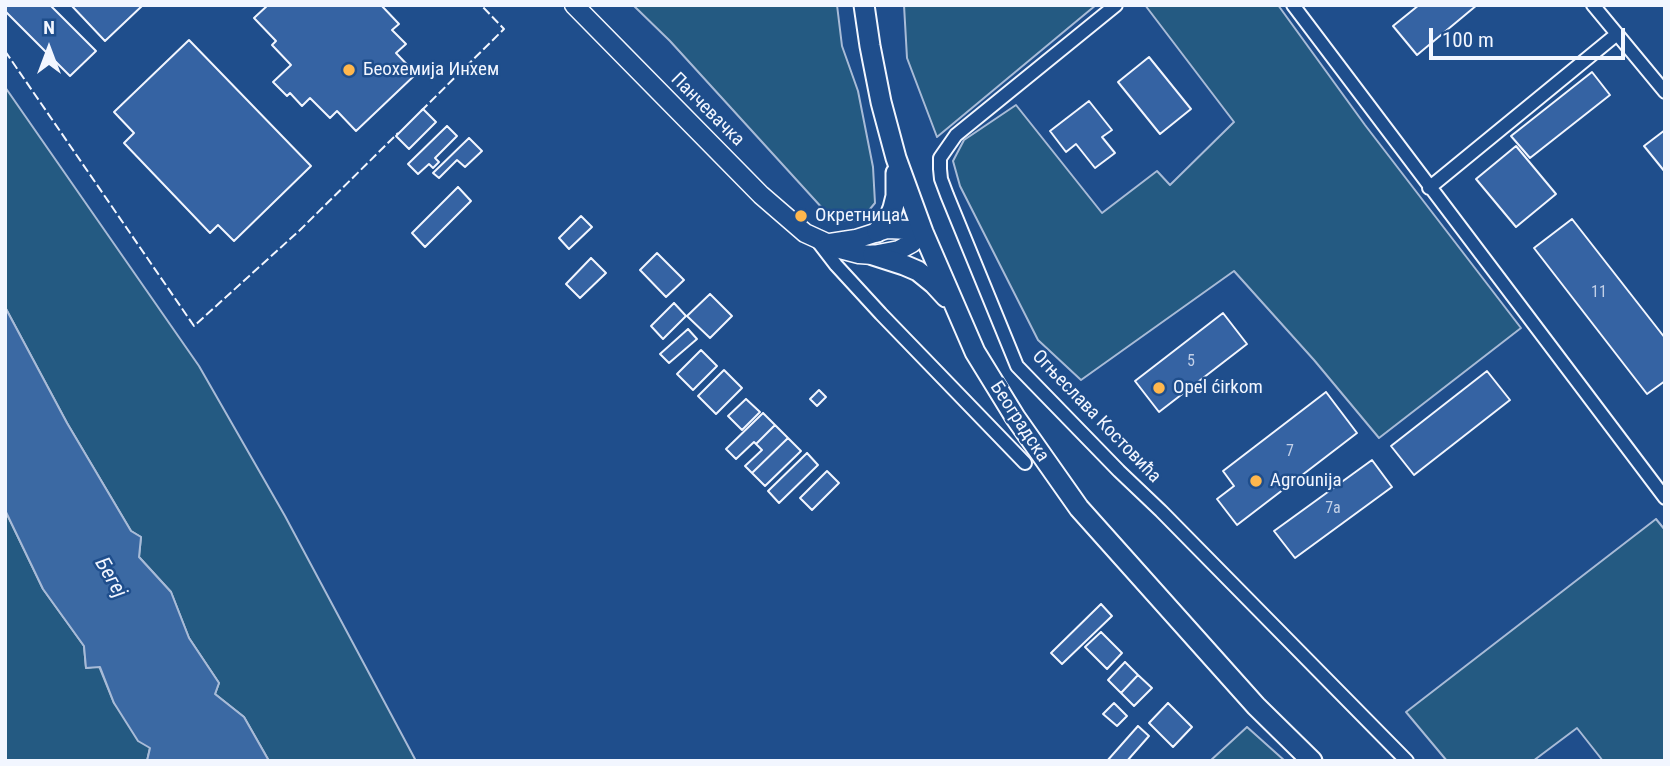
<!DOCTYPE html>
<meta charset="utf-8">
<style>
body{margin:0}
#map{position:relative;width:1670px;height:766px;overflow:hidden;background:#1f4e8c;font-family:"Roboto Condensed",sans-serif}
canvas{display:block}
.frame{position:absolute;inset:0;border:7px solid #f2f6ff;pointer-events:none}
.north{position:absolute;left:14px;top:14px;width:70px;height:70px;-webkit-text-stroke:5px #1f4e8c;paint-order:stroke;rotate:0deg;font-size:19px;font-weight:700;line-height:28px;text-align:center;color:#f2f6ff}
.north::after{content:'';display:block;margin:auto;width:24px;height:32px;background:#f2f6ff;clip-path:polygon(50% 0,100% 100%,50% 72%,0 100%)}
.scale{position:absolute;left:1429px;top:28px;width:196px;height:32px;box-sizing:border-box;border:4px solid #f2f6ff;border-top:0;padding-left:9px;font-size:21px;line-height:24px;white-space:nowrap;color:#f2f6ff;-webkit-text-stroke:5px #1f4e8c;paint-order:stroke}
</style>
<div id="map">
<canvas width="1670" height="766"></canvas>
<div class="frame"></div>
<div class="north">N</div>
<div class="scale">100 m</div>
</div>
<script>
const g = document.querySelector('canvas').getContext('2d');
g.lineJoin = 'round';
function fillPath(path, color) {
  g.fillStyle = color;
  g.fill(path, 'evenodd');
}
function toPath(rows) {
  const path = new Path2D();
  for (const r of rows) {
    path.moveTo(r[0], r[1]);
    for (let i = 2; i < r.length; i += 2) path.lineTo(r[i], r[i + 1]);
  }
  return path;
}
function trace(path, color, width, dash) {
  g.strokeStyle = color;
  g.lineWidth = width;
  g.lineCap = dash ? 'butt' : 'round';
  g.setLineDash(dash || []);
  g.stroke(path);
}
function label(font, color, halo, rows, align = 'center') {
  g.font = font + ' "Roboto Condensed",sans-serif';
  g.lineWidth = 5;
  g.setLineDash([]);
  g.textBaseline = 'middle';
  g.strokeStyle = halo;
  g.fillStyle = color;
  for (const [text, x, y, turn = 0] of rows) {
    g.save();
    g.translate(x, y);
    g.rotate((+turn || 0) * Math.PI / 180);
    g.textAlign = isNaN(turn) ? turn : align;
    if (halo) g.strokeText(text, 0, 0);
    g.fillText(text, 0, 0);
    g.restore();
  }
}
const green = toPath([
 [633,5,837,5,842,46,858,91,873,167,875,203,860,221,834,221,670,41,633,5],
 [904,5,1096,5,937,137,907,58,904,5],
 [1145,5,1278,5,1365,125,1521,328,1379,438,1314,360,1234,271,1081,380,1038,340,960,186,953,161,964,140,1016,105,1102,213,1157,171,1170,185,1234,122,1145,5],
 [5,87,199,366,285,516,416,761,269,761,244,717,215,694,219,683,189,638,171,592,139,557,141,537,131,531,67,423,5,307,5,87],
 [5,510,43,589,84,646,86,668,99,666,114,703,150,748,147,761,5,761,5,510],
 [1656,519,1665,530,1665,761,1603,761,1577,728,1533,761,1447,761,1406,712,1656,519],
 [1247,727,1285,761,1210,761,1247,727]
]);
const water = toPath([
 [5,307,67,423,131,531,141,537,139,557,171,592,189,638,219,683,215,694,244,717,269,761,147,761,150,748,138,741,114,703,100,667,86,668,84,646,43,589,5,510,5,307]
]);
const building = toPath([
 [5,5,50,5,96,51,70,76,5,11,5,5],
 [71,5,143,5,105,41,71,5],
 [268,5,381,5,399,24,392,30,406,44,396,53,416,74,356,131,337,111,330,118,310,98,302,106,290,93,287,96,273,82,291,65,272,45,276,41,254,18,268,5],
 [1419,5,1477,5,1417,55,1393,26,1419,5],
 [189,40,311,166,234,241,218,225,210,233,124,143,134,133,114,112,189,40],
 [1149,57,1191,109,1160,134,1118,82,1149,57],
 [1592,72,1610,95,1530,158,1511,136,1592,72],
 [1089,101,1112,130,1102,137,1115,153,1095,168,1076,144,1066,152,1050,131,1089,101],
 [423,109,436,122,409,149,396,136,423,109],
 [447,126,457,136,435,158,439,162,433,168,429,164,418,174,408,164,447,126],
 [1665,130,1665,172,1644,146,1665,130],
 [469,138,482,151,465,167,457,160,439,178,433,173,469,138],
 [1516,146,1556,194,1516,227,1476,179,1516,146],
 [458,187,471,201,425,247,412,233,458,187],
 [581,216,592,227,569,249,559,238,581,216],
 [1572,219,1665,338,1665,381,1647,394,1534,248,1572,219],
 [657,253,684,280,666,297,640,270,657,253],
 [591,258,606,273,580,298,566,284,591,258],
 [710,294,732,316,710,338,687,316,710,294],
 [674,303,686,316,663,339,651,326,674,303],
 [1223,313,1247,344,1159,412,1135,381,1223,313],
 [688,329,697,339,669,363,660,354,688,329],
 [701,350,717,366,693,390,677,374,701,350],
 [724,370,742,388,716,414,698,396,724,370],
 [1487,371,1510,400,1414,475,1391,446,1487,371],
 [819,390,826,397,817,406,810,399,819,390],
 [1326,392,1357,433,1237,525,1217,499,1234,486,1223,471,1326,392],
 [746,399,760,412,742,430,728,416,746,399],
 [763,413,775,425,756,444,754,442,736,459,726,449,763,413],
 [775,425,788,438,752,473,745,466,762,450,756,444,775,425],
 [788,438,801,451,765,486,752,473,788,438],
 [807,453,818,465,779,503,768,491,807,453],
 [1372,460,1392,487,1295,558,1274,531,1372,460],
 [827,471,839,483,812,510,800,498,827,471],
 [1101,604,1112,616,1062,664,1051,653,1101,604],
 [1101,632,1122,653,1107,669,1085,647,1101,632],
 [1125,662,1138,675,1121,693,1108,680,1125,662],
 [1138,675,1152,688,1134,706,1121,693,1138,675],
 [1114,703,1127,716,1117,726,1103,714,1114,703],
 [1168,703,1192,727,1173,747,1149,723,1168,703],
 [1138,726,1149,736,1127,761,1107,761,1138,726]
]);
const street = toPath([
 [1116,5,956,135,940,158,940,169,941,179,947,195,1017,366,1119,471,1161,511,1407,761],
 [1293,5,1665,498],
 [1593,5,1665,92],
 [1429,188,1617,34],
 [816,239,836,265,881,314,1025,463]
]);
const secondary = toPath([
 [574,5,761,195,805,233,840,249,859,254,873,255,899,250,912,243,923,232],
 [830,243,856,239,887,229,910,230,923,232]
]);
const primary = toPath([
 [864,5,870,46,881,102,896,158,923,232,975,352,1015,417,1079,508,1256,706,1312,761],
 [877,232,889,218,893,208,896,196,896,173],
 [873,255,904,265,918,271,934,284,946,297]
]);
const fence = toPath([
 [5,51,194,326,300,230,398,133],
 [421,111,504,29,481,5]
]);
const markers = [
 [349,70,7,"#ffb74d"],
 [801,216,7,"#ffb74d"],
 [1159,388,7,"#ffb74d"],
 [1256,481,7,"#ffb74d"]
];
const numberNames = [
 ["11",1599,293],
 ["5",1191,362],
 ["7",1290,452],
 ["7a",1333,509]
];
const poiNames = [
 ["Беохемија Инхем",363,70],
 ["Окретница",815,216],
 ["Opel ćirkom",1173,388],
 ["Agrounija",1270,481]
];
const streetNames = [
 ["Панчевачка",707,110,45],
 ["Огњеслава Костовића",1096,417,46],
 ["Београдска",1019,422,57]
];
const waterNames = [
 ["Бегеј",110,578,60]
];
fillPath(green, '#245a82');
trace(green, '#a8bbd7', 2);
fillPath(water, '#3b69a3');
trace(water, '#a8bbd7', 2);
fillPath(building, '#3563a3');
trace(building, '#f2f6ff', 2);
trace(street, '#f2f6ff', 16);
trace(secondary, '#f2f6ff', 21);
trace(primary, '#f2f6ff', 23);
trace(street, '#1f4e8c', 12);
trace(secondary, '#1f4e8c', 18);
trace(primary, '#1f4e8c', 19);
trace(fence, '#f2f6ff', 2, [9, 3.5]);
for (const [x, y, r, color] of markers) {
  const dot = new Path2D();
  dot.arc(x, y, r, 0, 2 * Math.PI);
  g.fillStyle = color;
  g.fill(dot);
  trace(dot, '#1f4e8c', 2.5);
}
label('16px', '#c3d1e8', null, numberNames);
label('19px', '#f2f6ff', '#1f4e8c', poiNames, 'left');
label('19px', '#f2f6ff', '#1f4e8c', streetNames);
label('italic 21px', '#f2f6ff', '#1f4e8c', waterNames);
</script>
